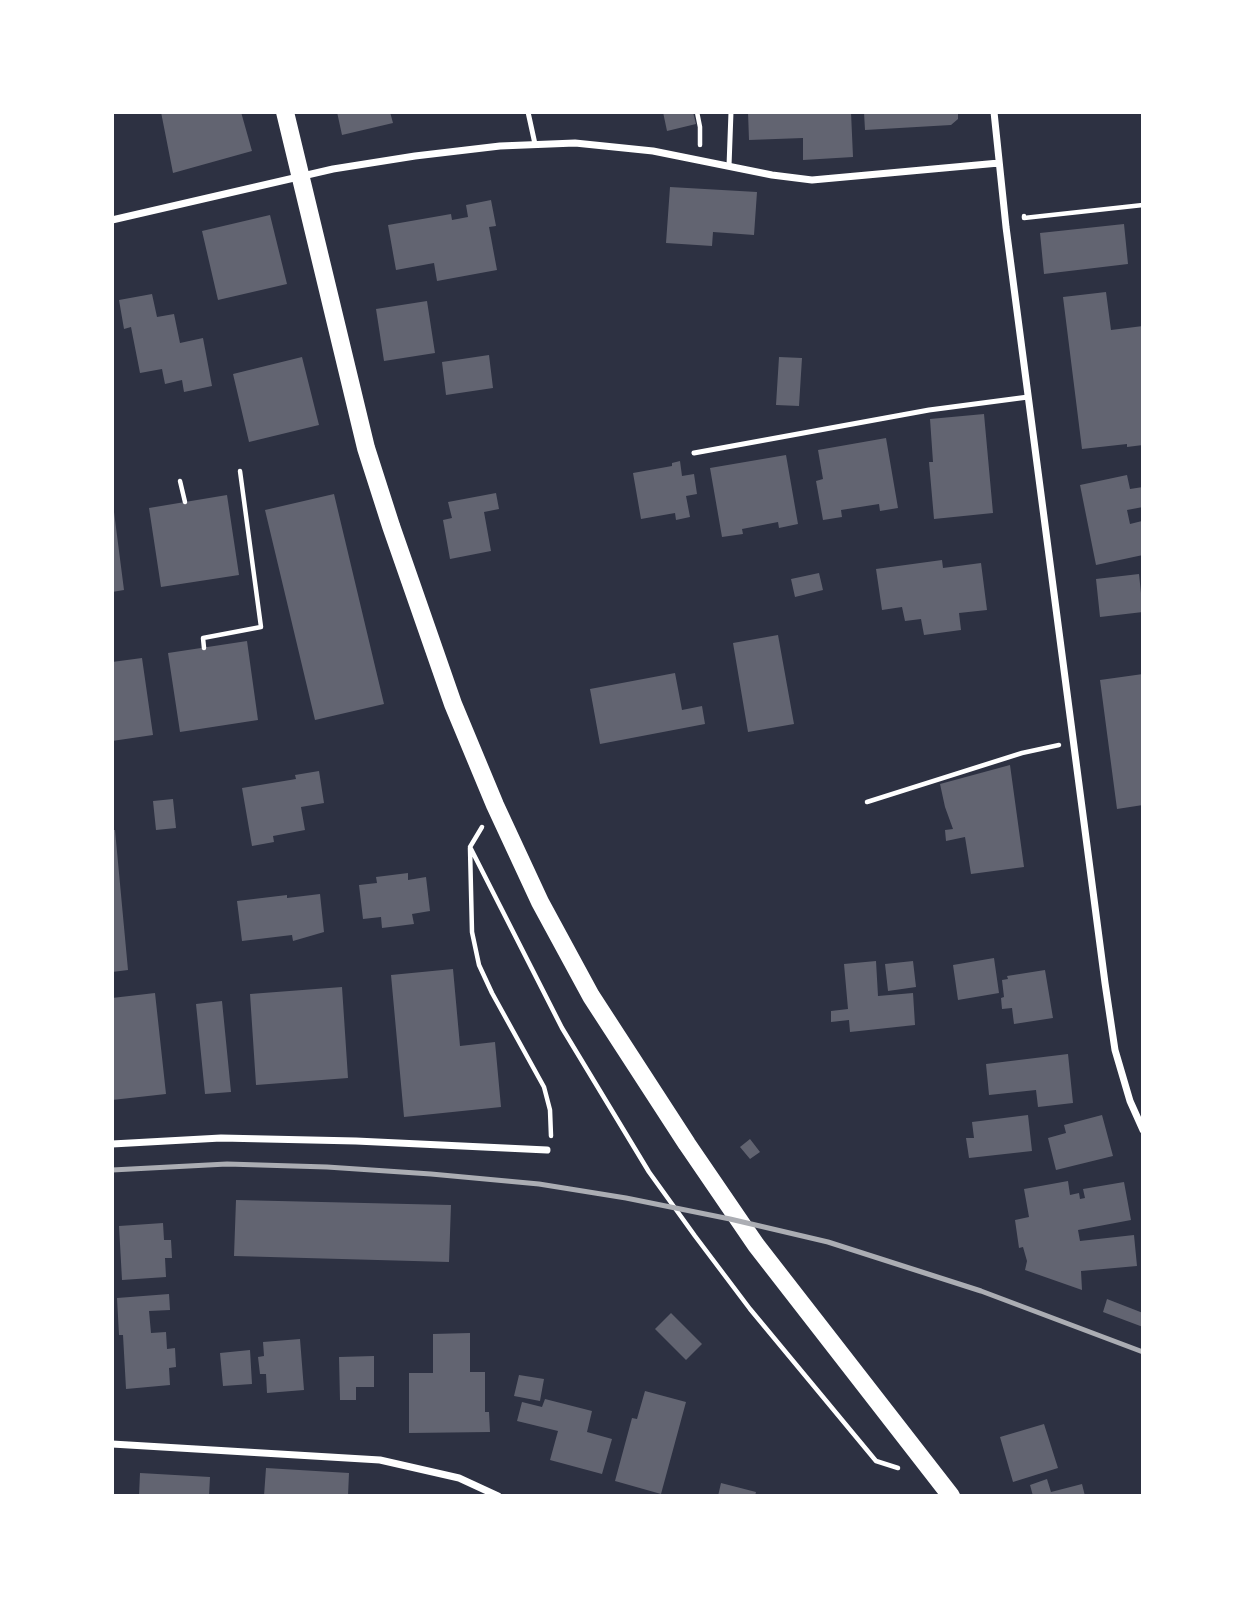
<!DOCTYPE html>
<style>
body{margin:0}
#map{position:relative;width:1255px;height:1608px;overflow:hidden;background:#2d3142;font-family:Arial,sans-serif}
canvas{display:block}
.frame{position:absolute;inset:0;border:114px solid #fff;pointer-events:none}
</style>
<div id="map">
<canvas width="1255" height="1608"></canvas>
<div class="frame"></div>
</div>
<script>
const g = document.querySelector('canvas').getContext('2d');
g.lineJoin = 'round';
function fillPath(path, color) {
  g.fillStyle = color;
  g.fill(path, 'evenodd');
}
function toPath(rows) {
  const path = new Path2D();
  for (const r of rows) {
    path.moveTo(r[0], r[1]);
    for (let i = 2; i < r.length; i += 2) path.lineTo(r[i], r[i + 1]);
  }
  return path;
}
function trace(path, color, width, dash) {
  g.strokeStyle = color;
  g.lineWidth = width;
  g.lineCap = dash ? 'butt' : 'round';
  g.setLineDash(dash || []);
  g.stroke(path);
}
const building = toPath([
 [161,112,241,112,252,151,173,173],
 [337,112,390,112,393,123,342,135],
 [663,112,693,112,696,124,667,131],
 [748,112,851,112,853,157,803,160,803,138,749,140],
 [864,112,958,112,958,119,951,125,865,130],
 [670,187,757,192,754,235,713,232,712,246,666,243],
 [491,200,496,226,489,227,497,270,437,281,434,263,396,270,388,225,451,214,452,220,468,217,466,205],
 [270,215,287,284,218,300,202,231],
 [1124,224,1128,264,1044,274,1040,233],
 [1106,292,1111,330,1143,326,1143,445,1127,447,1127,444,1082,449,1063,297],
 [152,294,157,317,174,314,180,343,203,338,212,386,184,392,182,380,165,384,162,369,140,373,131,327,124,329,119,300],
 [427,301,435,353,384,361,376,309],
 [489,355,493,388,446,395,442,362],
 [302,357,319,425,249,442,233,374],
 [779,357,802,358,799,406,776,405],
 [984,414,993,513,934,519,929,462,933,462,930,419],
 [886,438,898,508,880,511,879,504,841,510,842,517,823,520,816,481,823,479,818,450],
 [786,455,798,524,779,528,778,522,742,529,743,534,722,537,710,468],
 [680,461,682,476,694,474,697,494,686,496,690,517,676,520,675,513,641,519,633,473,672,466,672,463],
 [1127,475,1130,489,1143,487,1143,507,1127,510,1130,524,1142,521,1143,555,1096,565,1080,485],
 [496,493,499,509,484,512,491,551,450,559,443,520,452,518,448,502],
 [334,494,384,704,315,720,265,510],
 [227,495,239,575,161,587,149,508],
 [112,512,114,512,124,590,112,592],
 [942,560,943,568,981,563,987,610,959,613,961,630,924,635,921,619,905,621,902,607,882,610,876,569],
 [819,573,823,590,795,597,791,579],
 [1139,574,1143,612,1100,617,1096,579],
 [778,635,794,724,748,732,733,643],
 [247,641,258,720,180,732,168,653],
 [142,658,153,735,112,741,112,662],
 [675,673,682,710,702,706,705,724,600,744,590,689],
 [1143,674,1143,805,1117,809,1100,680],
 [1010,765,1024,867,971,874,965,837,946,841,945,830,953,829,945,807,940,784],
 [319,771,324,803,301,807,305,830,273,836,274,842,252,846,242,788,296,779,295,775],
 [173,799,176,828,156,830,153,801],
 [112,830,115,830,128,970,112,972],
 [408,873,408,880,426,877,430,911,412,914,414,924,382,928,381,917,363,919,359,885,377,883,376,877],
 [320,894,324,932,293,941,292,935,242,941,237,901,287,895,287,898],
 [994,958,999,993,958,1000,953,965],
 [876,961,878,996,913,993,915,1025,850,1032,849,1020,831,1022,831,1011,848,1009,844,964],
 [913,961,916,987,888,991,885,964],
 [453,969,460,1046,495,1042,501,1107,404,1117,391,975],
 [1045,970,1053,1018,1014,1024,1012,1008,1002,1009,1001,998,1004,997,1002,980,1008,979,1007,976],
 [342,987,348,1078,256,1085,250,994],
 [155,993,166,1094,112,1100,112,998],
 [222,1001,231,1092,205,1094,196,1004],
 [1068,1054,1073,1103,1038,1107,1036,1090,989,1095,986,1064],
 [1028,1115,1032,1151,969,1158,966,1138,974,1138,972,1122],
 [1102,1115,1113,1156,1056,1170,1048,1138,1066,1133,1064,1125],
 [750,1139,760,1152,750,1159,740,1147],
 [1068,1181,1070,1195,1079,1193,1080,1199,1085,1198,1083,1189,1124,1182,1131,1220,1078,1230,1080,1241,1134,1235,1137,1266,1081,1271,1082,1290,1025,1270,1027,1261,1023,1247,1019,1248,1015,1220,1029,1217,1024,1189],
 [236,1200,451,1205,449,1262,234,1256],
 [163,1223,164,1240,171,1240,172,1258,165,1258,166,1277,122,1280,119,1226],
 [169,1294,170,1310,149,1311,151,1333,166,1332,167,1349,175,1348,176,1367,169,1368,170,1385,126,1389,123,1335,119,1335,117,1298],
 [1107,1299,1143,1313,1143,1327,1103,1312],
 [671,1313,702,1344,686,1360,655,1329],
 [470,1333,470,1372,485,1372,485,1412,489,1412,490,1432,409,1433,409,1373,433,1373,433,1334],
 [300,1339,304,1390,267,1393,266,1374,260,1374,258,1357,264,1356,263,1342],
 [250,1350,252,1384,223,1386,220,1353],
 [374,1356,374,1387,356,1387,356,1400,340,1400,339,1357],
 [519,1375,544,1379,540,1401,514,1396],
 [645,1391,686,1402,661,1494,615,1481,632,1418,637,1419],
 [545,1399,592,1411,587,1432,612,1439,602,1474,550,1460,558,1431,517,1421,522,1402,542,1407],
 [1044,1424,1058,1468,1013,1482,1000,1437],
 [266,1468,349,1473,348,1496,264,1496],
 [140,1473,210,1477,209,1496,139,1496],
 [1047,1479,1051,1492,1082,1484,1085,1496,1033,1496,1030,1485],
 [721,1483,756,1492,755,1496,718,1496]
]);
const path = toPath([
 [697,112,700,127,700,145],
 [1024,216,1024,218,1143,205],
 [180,481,185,502],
 [204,648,203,638,261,627,240,471],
 [867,802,1022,753,1059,745],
 [482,827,470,847,562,1028,649,1172,695,1236,750,1309,876,1461,898,1468],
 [470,848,472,932,479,965,492,993,544,1087,550,1110,551,1136]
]);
const service = toPath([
 [528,112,535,144],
 [729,166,731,112],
 [694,453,929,410,1028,397]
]);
const minor = toPath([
 [994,112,1006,227,1105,983,1115,1050,1130,1101,1143,1130],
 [112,220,333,169,415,156,500,146,575,143,653,151,772,175,812,180,999,163],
 [112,1144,221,1138,356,1141,547,1150],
 [112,1444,380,1460,459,1478,498,1496]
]);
const primary = toPath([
 [285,112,366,448,391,526,453,704,495,805,540,902,591,996,687,1144,756,1245,951,1496]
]);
const rail = toPath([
 [112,1170,227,1164,327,1167,431,1174,539,1184,626,1198,730,1219,828,1242,981,1291,1143,1352]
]);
fillPath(building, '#626471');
trace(path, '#fff', 4.5);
trace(service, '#fff', 5);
trace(minor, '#fff', 7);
trace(primary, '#fff', 18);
trace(rail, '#abadb3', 5);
</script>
